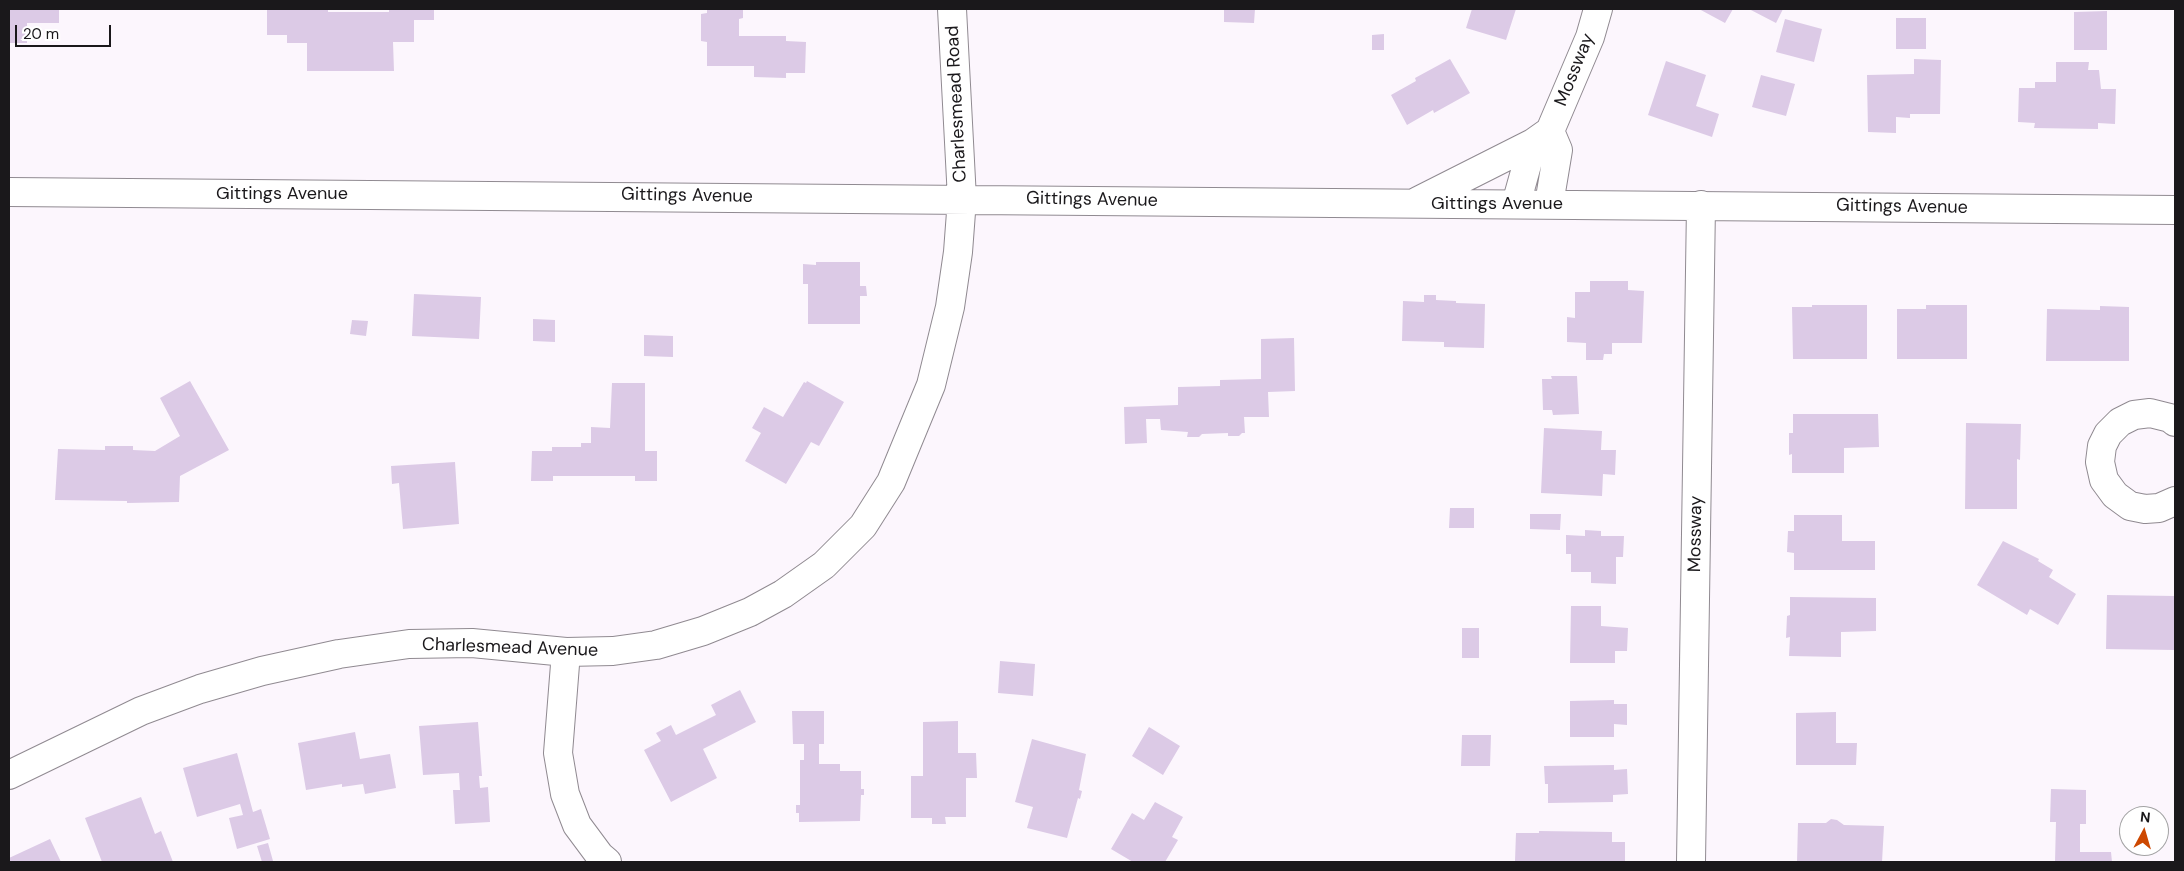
<!DOCTYPE html>
<style>
body{margin:0}
#map{position:relative;width:2184px;height:871px;overflow:hidden;background:#fcf6fd;font-family:"DM Sans",sans-serif}
canvas{display:block}
.frame{position:absolute;inset:0;border:10px solid #1a181b;pointer-events:none}
.north{position:absolute;left:2119px;top:806px;width:50px;height:50px;box-sizing:border-box;background:#fff;border:1px solid #a3a3a4;border-radius:50%;rotate:6deg;font-size:14px;font-weight:700;line-height:20px;text-align:center;color:#1a181b}
.north::after{content:'';display:block;margin:auto;width:18px;height:22px;background:#cd4801;clip-path:polygon(50% 0,100% 100%,50% 72%,0 100%)}
.scale{position:absolute;left:15px;top:25px;width:96px;height:22px;box-sizing:border-box;border:2px solid #1a181b;border-top:0;padding-left:6px;font-size:15px;line-height:18px;white-space:nowrap;color:#1a181b;-webkit-text-stroke:4px #fff;paint-order:stroke}
</style>
<div id="map">
<canvas width="2184" height="871"></canvas>
<div class="frame"></div>
<div class="north">N</div>
<div class="scale">20 m</div>
</div>
<script>
const g = document.querySelector('canvas').getContext('2d');
g.lineJoin = 'round';
function fillPath(path, color) {
  g.fillStyle = color;
  g.fill(path, 'evenodd');
}
function toPath(rows) {
  const path = new Path2D();
  for (const r of rows) {
    path.moveTo(r[0], r[1]);
    for (let i = 2; i < r.length; i += 2) path.lineTo(r[i], r[i + 1]);
  }
  return path;
}
function trace(path, color, width, dash) {
  g.strokeStyle = color;
  g.lineWidth = width;
  g.lineCap = dash ? 'butt' : 'round';
  g.setLineDash(dash || []);
  g.stroke(path);
}
function label(font, color, halo, rows, align = 'center') {
  g.font = font + ' "DM Sans",sans-serif';
  g.lineWidth = 5;
  g.setLineDash([]);
  g.textBaseline = 'middle';
  g.strokeStyle = halo;
  g.fillStyle = color;
  for (const [text, x, y, turn = 0] of rows) {
    g.save();
    g.translate(x, y);
    g.rotate((+turn || 0) * Math.PI / 180);
    g.textAlign = isNaN(turn) ? turn : align;
    if (halo) g.strokeText(text, 0, 0);
    g.fillText(text, 0, 0);
    g.restore();
  }
}
const building = toPath([
 [9,9,59,9,59,23,27,23,27,43,9,43],
 [267,9,328,9,328,12,389,12,389,9,434,9,434,20,414,20,414,42,393,42,394,71,307,71,307,43,287,43,287,35,267,35],
 [707,9,743,9,743,18,739,19,739,36,786,36,786,41,806,42,805,73,786,73,786,78,754,77,754,66,707,66,707,42,701,41,701,14,707,13],
 [1224,9,1255,9,1254,23,1224,22],
 [1472,9,1516,9,1506,40,1466,28],
 [1699,9,1733,9,1725,23],
 [1749,9,1783,9,1776,23],
 [2107,11,2107,50,2074,50,2074,12],
 [1896,18,1926,18,1926,49,1896,49],
 [1785,19,1822,29,1814,62,1776,52],
 [1384,34,1384,50,1372,50,1372,35],
 [1450,59,1470,93,1434,113,1433,110,1407,125,1391,95,1416,81,1415,78],
 [1914,59,1941,60,1940,114,1910,114,1910,118,1896,117,1896,133,1868,132,1867,75,1914,74],
 [1666,61,1706,75,1696,106,1719,114,1712,137,1648,115],
 [2056,62,2089,62,2088,70,2099,70,2101,89,2116,89,2115,124,2098,123,2098,129,2034,128,2035,123,2018,122,2019,88,2035,88,2035,82,2056,82],
 [1761,75,1795,84,1786,116,1752,107],
 [816,262,860,262,860,286,866,286,867,296,860,296,860,324,808,324,808,284,803,284,803,264,816,265],
 [1590,281,1628,281,1628,290,1644,291,1642,343,1612,343,1612,354,1604,354,1603,360,1586,360,1586,343,1567,342,1567,317,1575,318,1575,292,1590,292],
 [414,294,481,297,479,339,412,336],
 [1424,295,1436,295,1436,300,1456,301,1456,303,1485,304,1484,348,1444,347,1444,342,1402,341,1403,301,1424,302],
 [1812,305,1867,305,1867,359,1793,359,1792,307,1812,307],
 [1926,305,1967,305,1967,359,1897,359,1897,309,1926,309],
 [2100,306,2129,307,2129,361,2046,361,2047,309,2100,310],
 [533,319,555,320,555,342,533,341],
 [352,320,368,321,366,336,350,334],
 [644,335,673,336,673,357,644,356],
 [1294,338,1295,391,1268,392,1269,417,1244,417,1245,433,1242,433,1239,436,1228,436,1228,433,1202,434,1199,437,1187,437,1188,432,1161,430,1160,419,1146,419,1147,443,1125,444,1124,407,1178,405,1178,387,1220,386,1220,380,1261,379,1261,339],
 [1551,376,1577,376,1579,414,1553,415,1552,410,1543,410,1542,379,1552,379],
 [190,381,229,450,180,476,179,502,127,503,127,501,55,500,58,449,105,450,105,446,133,446,133,450,155,451,180,436,160,398],
 [807,381,844,402,819,446,811,442,786,484,745,461,761,433,752,428,764,407,783,417,804,382,806,383],
 [612,383,645,383,645,451,657,451,657,481,635,481,635,476,553,476,553,481,531,481,532,451,552,451,552,447,581,447,581,443,591,443,591,427,610,428],
 [1793,414,1878,414,1879,447,1844,448,1844,473,1792,473,1792,454,1789,455,1789,433,1793,433],
 [1966,423,2021,424,2020,460,2017,459,2017,509,1965,509],
 [1544,428,1602,431,1601,450,1616,450,1615,475,1603,474,1602,496,1541,493],
 [455,462,459,524,403,529,399,483,392,484,391,466],
 [1450,508,1474,508,1474,528,1449,528],
 [1530,514,1561,514,1560,530,1530,529],
 [1794,515,1842,515,1842,541,1875,541,1875,570,1794,570,1794,553,1787,552,1788,531,1794,531],
 [1585,530,1601,531,1601,536,1624,536,1623,557,1616,557,1616,584,1591,583,1591,572,1571,572,1571,554,1566,554,1566,535,1585,536],
 [2003,541,2039,559,2038,561,2053,570,2049,577,2076,594,2058,625,2030,609,2027,615,1977,585],
 [2107,595,2175,596,2175,650,2106,649],
 [1790,597,1876,598,1876,631,1841,632,1841,657,1789,656,1790,637,1786,638,1787,616,1790,615],
 [1571,606,1601,606,1601,626,1628,628,1627,651,1615,651,1615,663,1570,663],
 [1462,628,1479,628,1479,658,1462,658],
 [1000,661,1035,664,1033,696,998,693],
 [740,690,756,722,703,749,717,778,671,802,644,750,661,741,656,733,671,725,676,735,716,715,711,705],
 [1614,700,1614,704,1627,704,1627,725,1614,724,1614,737,1570,737,1570,701],
 [792,711,824,711,824,744,819,744,819,764,840,764,840,771,861,771,861,789,864,789,864,795,861,795,860,821,799,822,799,813,796,813,796,805,800,805,800,760,804,760,804,744,793,744],
 [1836,712,1836,743,1857,743,1856,765,1796,765,1796,713],
 [958,721,958,753,976,753,977,778,966,778,966,817,945,817,946,824,932,824,932,818,911,818,911,776,923,776,923,722],
 [478,722,482,776,479,776,480,788,488,787,490,822,455,824,453,790,460,790,459,773,423,775,419,726],
 [1149,727,1180,746,1163,775,1132,756],
 [355,732,360,759,390,754,396,788,365,794,363,784,342,787,342,784,306,790,298,743],
 [1462,735,1491,735,1490,766,1461,766],
 [1032,739,1086,754,1079,790,1082,791,1080,799,1078,798,1067,838,1027,828,1033,807,1015,802],
 [237,753,253,812,261,809,270,839,237,849,229,818,243,815,240,804,197,817,183,768],
 [1614,765,1614,770,1627,769,1628,794,1613,795,1613,802,1548,803,1548,784,1545,784,1544,766],
 [2051,789,2086,790,2086,824,2080,824,2080,852,2111,852,2112,862,2055,862,2056,822,2050,822],
 [141,797,155,834,161,831,173,862,102,862,85,818],
 [1155,802,1183,817,1172,837,1178,840,1165,862,1133,862,1111,849,1132,813,1144,820],
 [1831,819,1837,820,1844,825,1884,826,1882,862,1797,862,1798,823,1826,823],
 [1539,831,1612,832,1612,842,1625,842,1625,862,1515,861,1516,833,1539,833],
 [50,839,61,862,9,862,9,858],
 [268,843,273,861,262,862,257,846]
]);
const minor = toPath([
 [9,192,2175,210],
 [1418,201,1533,143,1550,131,1590,37,1598,9],
 [1516,204,1533,143],
 [1549,204,1558,150,1550,131],
 [2175,422,2170,418,2150,413,2134,415,2120,422,2108,434,2102,446,2100,462,2104,480,2115,495,2130,506,2145,509,2159,508,2175,501],
 [566,652,558,753,565,794,577,825,600,856,607,862],
 [9,775,141,711,200,689,262,671,339,654,409,644,472,643,566,652,613,651,656,645,703,631,750,612,783,594,824,565,863,526,891,482,931,385,950,307,958,252,962,199,952,9],
 [1691,862,1701,205]
]);
const streetNames = [
 ["Mossway",1575,70,-68],
 ["Charlesmead Road",957,104,-93],
 ["Gittings Avenue",282,194],
 ["Gittings Avenue",687,196,1],
 ["Gittings Avenue",1092,200,1],
 ["Gittings Avenue",1497,204],
 ["Gittings Avenue",1902,207,1],
 ["Mossway",1696,534,-89],
 ["Charlesmead Avenue",510,648,2]
];
fillPath(building, '#dccae6');
trace(minor, '#908a91', 30);
trace(minor, '#fff', 28);
label('18px', '#1a181b', '#fff', streetNames);
</script>
